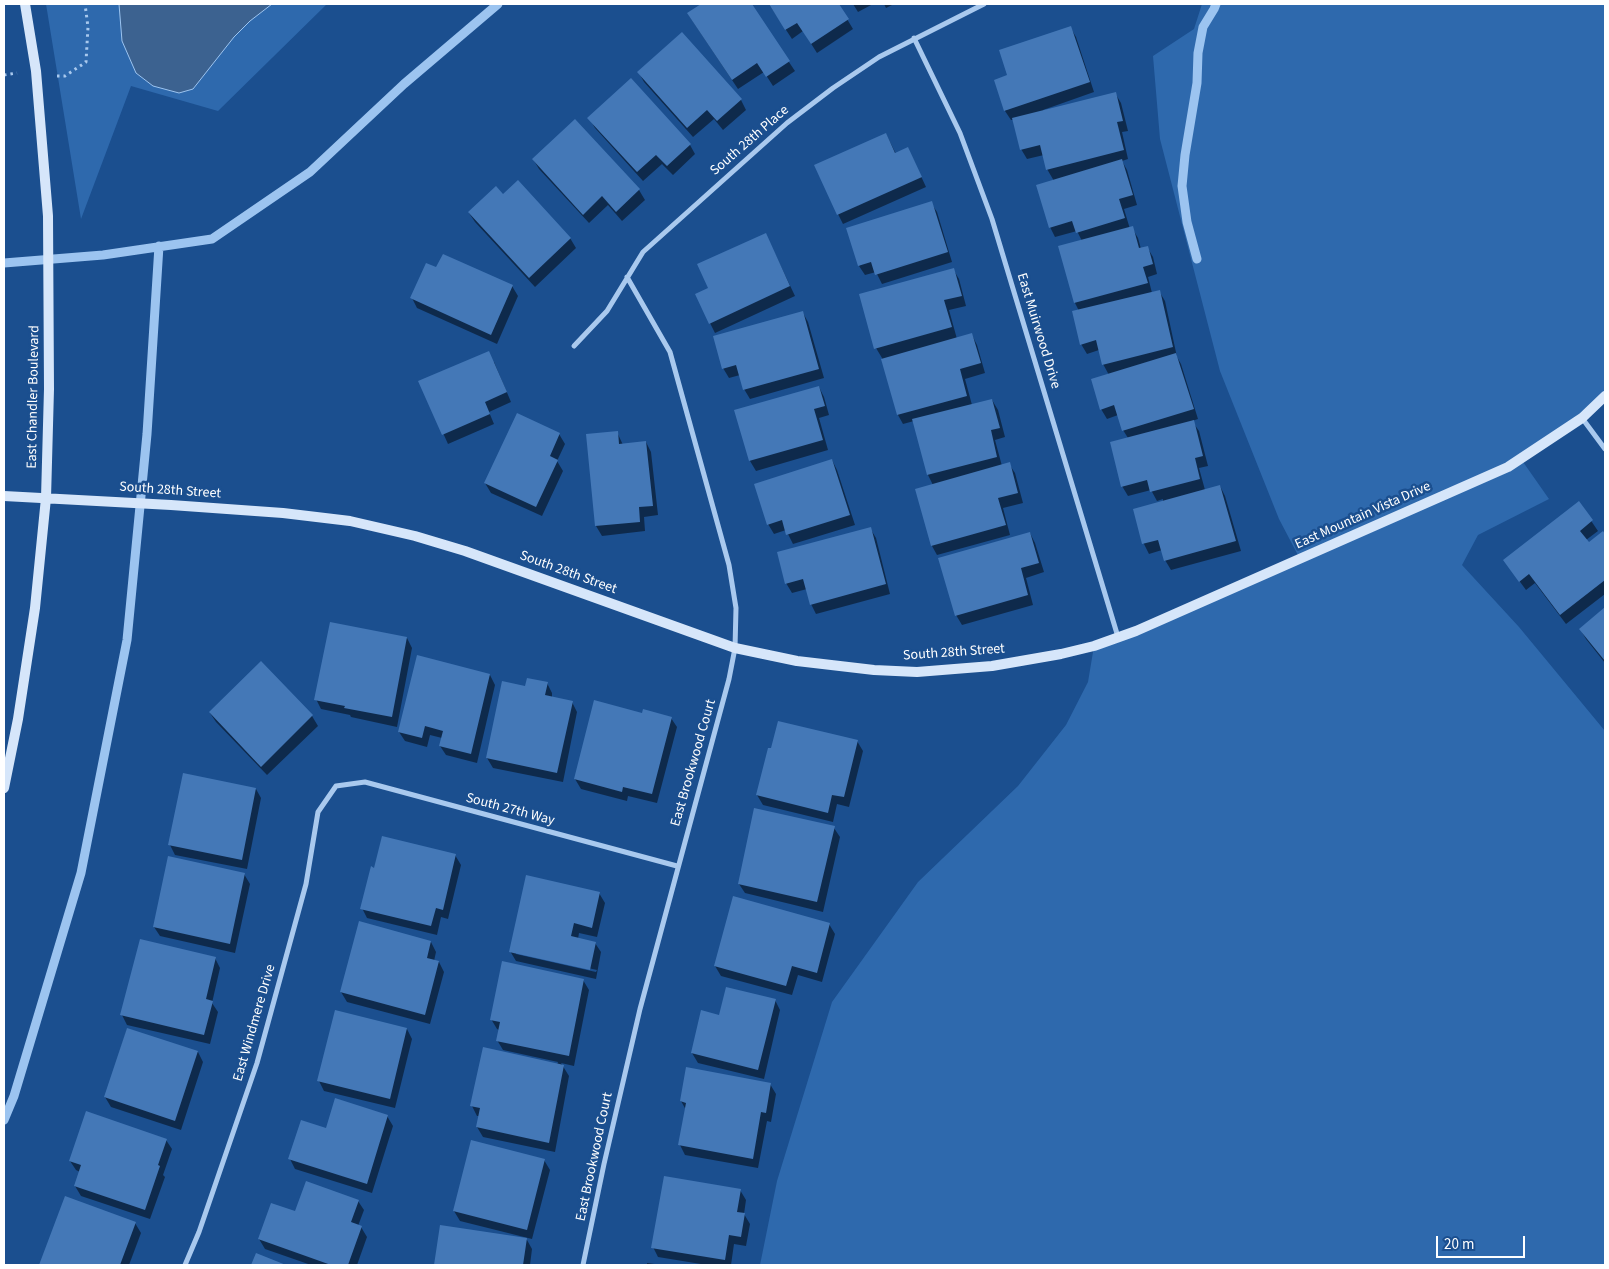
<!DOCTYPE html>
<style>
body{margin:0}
#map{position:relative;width:1609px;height:1269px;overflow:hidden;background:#1b4f8f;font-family:"Source Sans 3",sans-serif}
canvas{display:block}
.frame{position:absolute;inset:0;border:5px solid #fff;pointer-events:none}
.scale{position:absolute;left:1436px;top:1236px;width:89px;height:22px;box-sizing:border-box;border:2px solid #fff;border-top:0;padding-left:6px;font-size:15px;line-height:18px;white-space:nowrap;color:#fff;-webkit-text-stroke:4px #1b4f8f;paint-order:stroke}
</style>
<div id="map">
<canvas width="1609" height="1269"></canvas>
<div class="frame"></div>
<div class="scale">20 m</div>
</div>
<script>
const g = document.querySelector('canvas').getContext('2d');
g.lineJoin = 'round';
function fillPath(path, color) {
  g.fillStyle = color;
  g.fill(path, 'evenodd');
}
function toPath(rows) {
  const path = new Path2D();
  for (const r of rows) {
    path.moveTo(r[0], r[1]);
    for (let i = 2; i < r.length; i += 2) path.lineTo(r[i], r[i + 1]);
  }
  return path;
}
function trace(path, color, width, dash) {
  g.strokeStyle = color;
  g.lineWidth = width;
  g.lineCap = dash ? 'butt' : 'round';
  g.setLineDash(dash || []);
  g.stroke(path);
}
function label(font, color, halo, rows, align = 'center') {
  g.font = font + ' "Source Sans 3",sans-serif';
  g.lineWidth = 5;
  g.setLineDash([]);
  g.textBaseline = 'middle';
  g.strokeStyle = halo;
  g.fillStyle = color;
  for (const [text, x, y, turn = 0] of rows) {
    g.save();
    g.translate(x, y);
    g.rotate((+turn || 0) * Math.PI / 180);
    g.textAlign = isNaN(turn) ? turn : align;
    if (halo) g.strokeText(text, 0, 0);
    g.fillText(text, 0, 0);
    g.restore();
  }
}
const green = toPath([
 [46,4,327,4,218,111,131,86,81,219],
 [1202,4,1605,4,1605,396,1521,459,1549,499,1478,535,1462,565,1519,627,1605,731,1605,1265,760,1265,777,1181,832,1002,918,882,1018,786,1066,725,1088,682,1094,646,1300,559,1279,519,1220,371,1160,139,1153,56,1194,29]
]);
const water = toPath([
 [119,4,272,4,250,21,234,37,193,89,179,93,153,86,136,73,122,41,119,4]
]);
const shadow = toPath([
 [703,4,750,4,795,71,773,86,764,72,738,89,688,14],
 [769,4,838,4,853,29,817,53,803,31,792,39],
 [853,4,873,4,858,12],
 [884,4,894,4,886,8],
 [1070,27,1076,37,1094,92,1043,110,1044,112,1115,93,1121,103,1128,131,1122,132,1128,159,1122,161,1127,170,1137,205,1124,209,1130,229,1132,228,1138,238,1141,249,1147,247,1153,257,1157,274,1148,277,1152,293,1159,291,1165,301,1177,357,1181,364,1198,419,1192,421,1199,431,1208,466,1199,468,1205,490,1220,486,1225,496,1241,551,1171,570,1165,560,1162,550,1149,554,1144,544,1134,510,1163,502,1163,499,1157,501,1151,490,1128,496,1122,486,1128,438,1123,430,1118,415,1107,419,1101,409,1109,375,1103,364,1099,350,1087,354,1081,344,1079,311,1075,303,1060,247,1082,241,1077,231,1055,237,1050,227,1054,181,1047,169,1044,155,1027,159,1021,149,1014,120,1011,120,1005,111,996,80,1009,76],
 [639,73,741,100,746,110,723,130,714,119,693,137,644,82],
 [589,118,690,145,695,154,673,175,662,164,643,181,595,128],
 [575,120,639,190,645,200,622,221,608,205,589,223,539,169,533,159],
 [886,134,896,154,908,148,926,187,843,224,838,214],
 [503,196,570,238,576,248,535,287,475,222,469,213],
 [931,203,937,212,952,262,882,284,876,272,865,275,859,266],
 [766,235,795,296,715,333,710,323,710,289],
 [437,269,512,286,518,296,497,344,417,308,412,298],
 [953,269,959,279,966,306,949,310,957,339,972,335,977,345,985,373,965,379,972,405,992,400,998,410,1005,437,995,440,1002,466,1009,464,1015,473,1023,503,1003,508,1010,535,937,555,932,546,933,485,928,475,914,421,903,424,898,415,882,358,876,348],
 [803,313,808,322,824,378,750,399,744,389,740,375,729,378,723,368],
 [494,362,511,402,489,412,494,424,448,444,420,382],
 [819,387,824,397,829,415,819,418,828,450,756,471,750,461,736,411],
 [617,432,623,445,646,442,651,452,658,515,644,517,645,531,602,536,596,526],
 [559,434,565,444,557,461,563,471,542,516,491,493,485,483],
 [832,460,837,470,855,525,793,544,786,530,774,534,768,524],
 [1579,503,1598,531,1586,540,1589,544,1603,533,1605,536,1605,594,1566,624,1535,583,1526,590,1504,560],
 [870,528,876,538,890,594,816,614,811,604,807,589,792,593,786,583],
 [1030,533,1035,543,1044,572,1026,578,1033,605,962,625,956,615],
 [1605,608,1605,663,1586,639,1580,629],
 [407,638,412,648,397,727,351,717,350,715,321,709,316,699],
 [261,663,312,716,318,726,267,775,216,722,210,713],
 [490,675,495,685,477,763,446,755,440,746,442,738,430,735,427,747,405,741,399,732],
 [547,683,552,693,552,698,572,702,577,712,563,782,493,768,487,758,526,687],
 [643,714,671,718,677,727,657,803,628,796,627,801,581,789,575,779],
 [857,741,863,751,849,807,837,804,833,822,763,805,757,795],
 [256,789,261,798,247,869,175,855,170,845],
 [834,828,840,837,823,912,745,893,739,884],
 [455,855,461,865,448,919,441,917,437,935,367,918,362,908,375,869],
 [244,874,250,884,235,953,160,936,154,927],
 [599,893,605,903,597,937,579,933,578,939,595,943,601,952,596,979,516,961,510,951],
 [516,952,597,970,596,972,516,954],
 [829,924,835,934,822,982,798,975,792,995,721,976,715,966],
 [431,942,436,952,434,961,439,962,444,972,430,1024,347,1002,341,992],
 [215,958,220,968,212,1003,218,1012,210,1044,127,1025,122,1015],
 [583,980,589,990,574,1066,561,1063,569,1076,555,1152,483,1137,477,1127,479,1116,477,1116,472,1106,557,1065,558,1062,503,1050,497,1040,499,1030,497,1029,491,1019],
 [775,1000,780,1010,764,1079,698,1063,692,1053,702,1012,720,1016],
 [127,1029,198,1052,203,1062,181,1130,111,1107,105,1097],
 [407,1029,412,1039,395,1108,324,1091,319,1081],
 [770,1084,776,1094,771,1122,767,1121,758,1168,685,1155,680,1145,686,1110,681,1101],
 [387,1116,393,1126,372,1193,295,1169,290,1159,327,1129],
 [166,1140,172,1149,163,1175,165,1177,150,1219,81,1196,75,1186,80,1172,76,1170,70,1161],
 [544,1160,550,1170,532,1239,460,1221,454,1211],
 [740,1190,746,1200,744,1214,750,1224,746,1246,734,1244,731,1265,707,1265,658,1257,653,1247],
 [65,1198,135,1223,141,1233,129,1265,41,1265],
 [358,1201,364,1210,358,1226,361,1227,367,1237,357,1265,311,1265,265,1249,259,1239,296,1213],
 [441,1227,527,1240,532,1249,530,1265,436,1265],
 [647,1263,662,1265,647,1265]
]);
const stream = toPath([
 [1197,259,1187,222,1182,186,1185,155,1197,83,1198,53,1203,27,1214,9,1216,4],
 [4,263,103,255,212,239,310,172,404,84,498,4],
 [4,1120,14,1096,81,873,127,640,147,434,159,246]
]);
const building = toPath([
 [701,4,752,4,790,61,766,77,757,63,732,80,687,13],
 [769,4,839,4,849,19,811,44,797,23,785,30],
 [1071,26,1090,82,1004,111,994,80,1007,75,999,50],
 [682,32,742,99,717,121,707,110,687,128,637,72],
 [631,78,691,144,667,166,656,155,637,172,587,118],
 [1116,92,1123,121,1117,122,1124,150,1046,170,1040,145,1020,150,1012,118],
 [575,119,640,189,616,212,602,196,583,215,532,159],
 [886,133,895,153,908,147,922,177,837,215,814,165],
 [1122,159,1133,195,1119,199,1125,218,1076,233,1072,221,1049,228,1036,185],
 [518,180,571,238,529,278,468,212,496,186,503,194],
 [932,201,948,252,875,275,871,262,858,266,846,228],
 [1133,226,1139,248,1148,246,1153,264,1143,267,1148,283,1074,303,1058,246],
 [766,233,790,286,709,324,695,294,708,288,697,264],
 [443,254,513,285,491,335,410,298,426,263,436,267],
 [954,268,962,296,944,300,952,327,874,349,859,294],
 [1160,290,1173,347,1102,365,1096,340,1080,345,1072,311],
 [803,311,819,369,743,390,736,365,722,369,713,336],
 [972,333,981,363,960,369,967,396,897,415,881,359],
 [489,351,507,392,485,402,490,414,442,435,418,381],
 [1176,353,1194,409,1122,431,1114,405,1100,410,1091,379],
 [819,386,825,406,814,409,823,440,749,461,734,410],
 [992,399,1000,428,991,430,997,457,927,475,912,419],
 [517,413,560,433,550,456,558,460,536,507,484,483],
 [1194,420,1203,456,1195,458,1200,479,1150,492,1147,480,1121,487,1110,442],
 [618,431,619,444,646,441,653,506,639,507,640,522,595,526,586,434],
 [832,459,850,515,786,535,782,520,767,525,754,484],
 [1010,462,1018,493,998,498,1006,525,931,546,915,489],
 [1220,485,1236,541,1164,561,1158,540,1142,544,1133,509],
 [1579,501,1593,520,1580,531,1589,542,1603,531,1605,534,1605,580,1560,615,1529,574,1519,582,1503,560],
 [871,527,886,584,810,605,803,579,785,584,777,552],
 [1030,532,1039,563,1021,568,1028,595,955,616,938,558],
 [1605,607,1605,661,1579,629],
 [330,622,407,637,392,717,344,708,345,706,314,700],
 [417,655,490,674,471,754,439,746,443,731,425,726,422,738,398,732],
 [261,661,313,715,261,767,209,712],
 [527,678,548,682,545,695,573,701,557,773,486,758,502,681,525,686],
 [594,700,642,713,643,709,672,717,652,794,623,787,622,792,574,779],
 [778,721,858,740,844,797,832,795,828,813,756,795,768,748,771,748],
 [183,773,256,788,242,860,168,845],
 [754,808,835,826,817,902,738,884],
 [382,836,456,854,443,910,436,908,431,926,360,909,371,866,374,868],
 [168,856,245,873,230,944,153,927],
 [526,875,600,892,592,928,574,923,571,936,596,942,590,970,509,952],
 [733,896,830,923,817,973,792,966,786,986,714,966],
 [359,921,431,941,427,958,439,961,425,1015,340,992],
 [140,939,216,957,206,999,213,1001,204,1035,120,1015],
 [502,961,584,979,569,1056,496,1041,500,1022,490,1020],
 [726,987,776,999,758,1070,691,1053,701,1010,719,1015],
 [335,1010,407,1028,390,1099,317,1081],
 [127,1028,198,1051,175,1121,104,1097],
 [483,1047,564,1065,549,1143,476,1127,480,1108,470,1106],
 [686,1067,771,1083,766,1113,761,1112,753,1159,678,1145,686,1103,680,1101],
 [335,1098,388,1115,367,1184,288,1159,301,1120,326,1128],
 [86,1111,167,1139,158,1165,160,1166,145,1210,74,1186,81,1165,69,1161],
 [471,1140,545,1159,527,1230,453,1211],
 [664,1176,741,1189,737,1212,745,1213,741,1237,729,1235,725,1260,651,1248],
 [306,1181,359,1200,351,1222,362,1226,348,1265,331,1265,258,1239,271,1203,295,1211],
 [65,1196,136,1222,120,1265,39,1265],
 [440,1225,527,1238,523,1265,434,1265],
 [256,1253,286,1265,251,1265]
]);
const path = toPath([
 [4,75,17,73],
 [57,76,65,76,86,62,88,27,85,4]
]);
const street = toPath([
 [914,38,960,133,992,219,1118,637],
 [574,346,607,311,643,252,787,123,833,88,879,57,984,4],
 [1582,418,1605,449],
 [185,1265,199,1232,257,1063,306,884,318,812,336,786,365,782,677,866],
 [583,1265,604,1164,640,1009,729,679,735,648,736,608,729,565,670,352,627,277]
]);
const secondary = toPath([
 [4,496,171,505,283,513,350,521,415,536,465,551,735,648,797,661,874,670,917,672,992,666,1061,654,1094,646,1136,631,1508,467,1582,418,1605,396],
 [4,788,18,719,35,608,46,498,49,389,48,216,36,71,25,4]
]);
const streetNames = [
 ["South 28th Place",750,141,-41],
 ["East Muirwood Drive",1038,331,73],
 ["East Chandler Boulevard",34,397,-89],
 ["South 28th Street",170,491,4],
 ["East Mountain Vista Drive",1363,516,-24],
 ["South 28th Street",568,573,20],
 ["South 28th Street",954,653,-4],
 ["East Brookwood Court",694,763,-74],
 ["South 27th Way",510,810,15],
 ["East Windmere Drive",255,1023,-74],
 ["East Brookwood Court",595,1157,-78]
];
fillPath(green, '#2e69ad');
fillPath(water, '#3c6290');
trace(water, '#9cc4f0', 1);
fillPath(shadow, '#0007');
trace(stream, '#9cc4f0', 9);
fillPath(building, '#4478b7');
trace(path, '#a9c9ee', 3, [2.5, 4]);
trace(street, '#a9c9ee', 5);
trace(secondary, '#d6e6fa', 10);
label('14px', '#fff', '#1b4f8f', streetNames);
</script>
